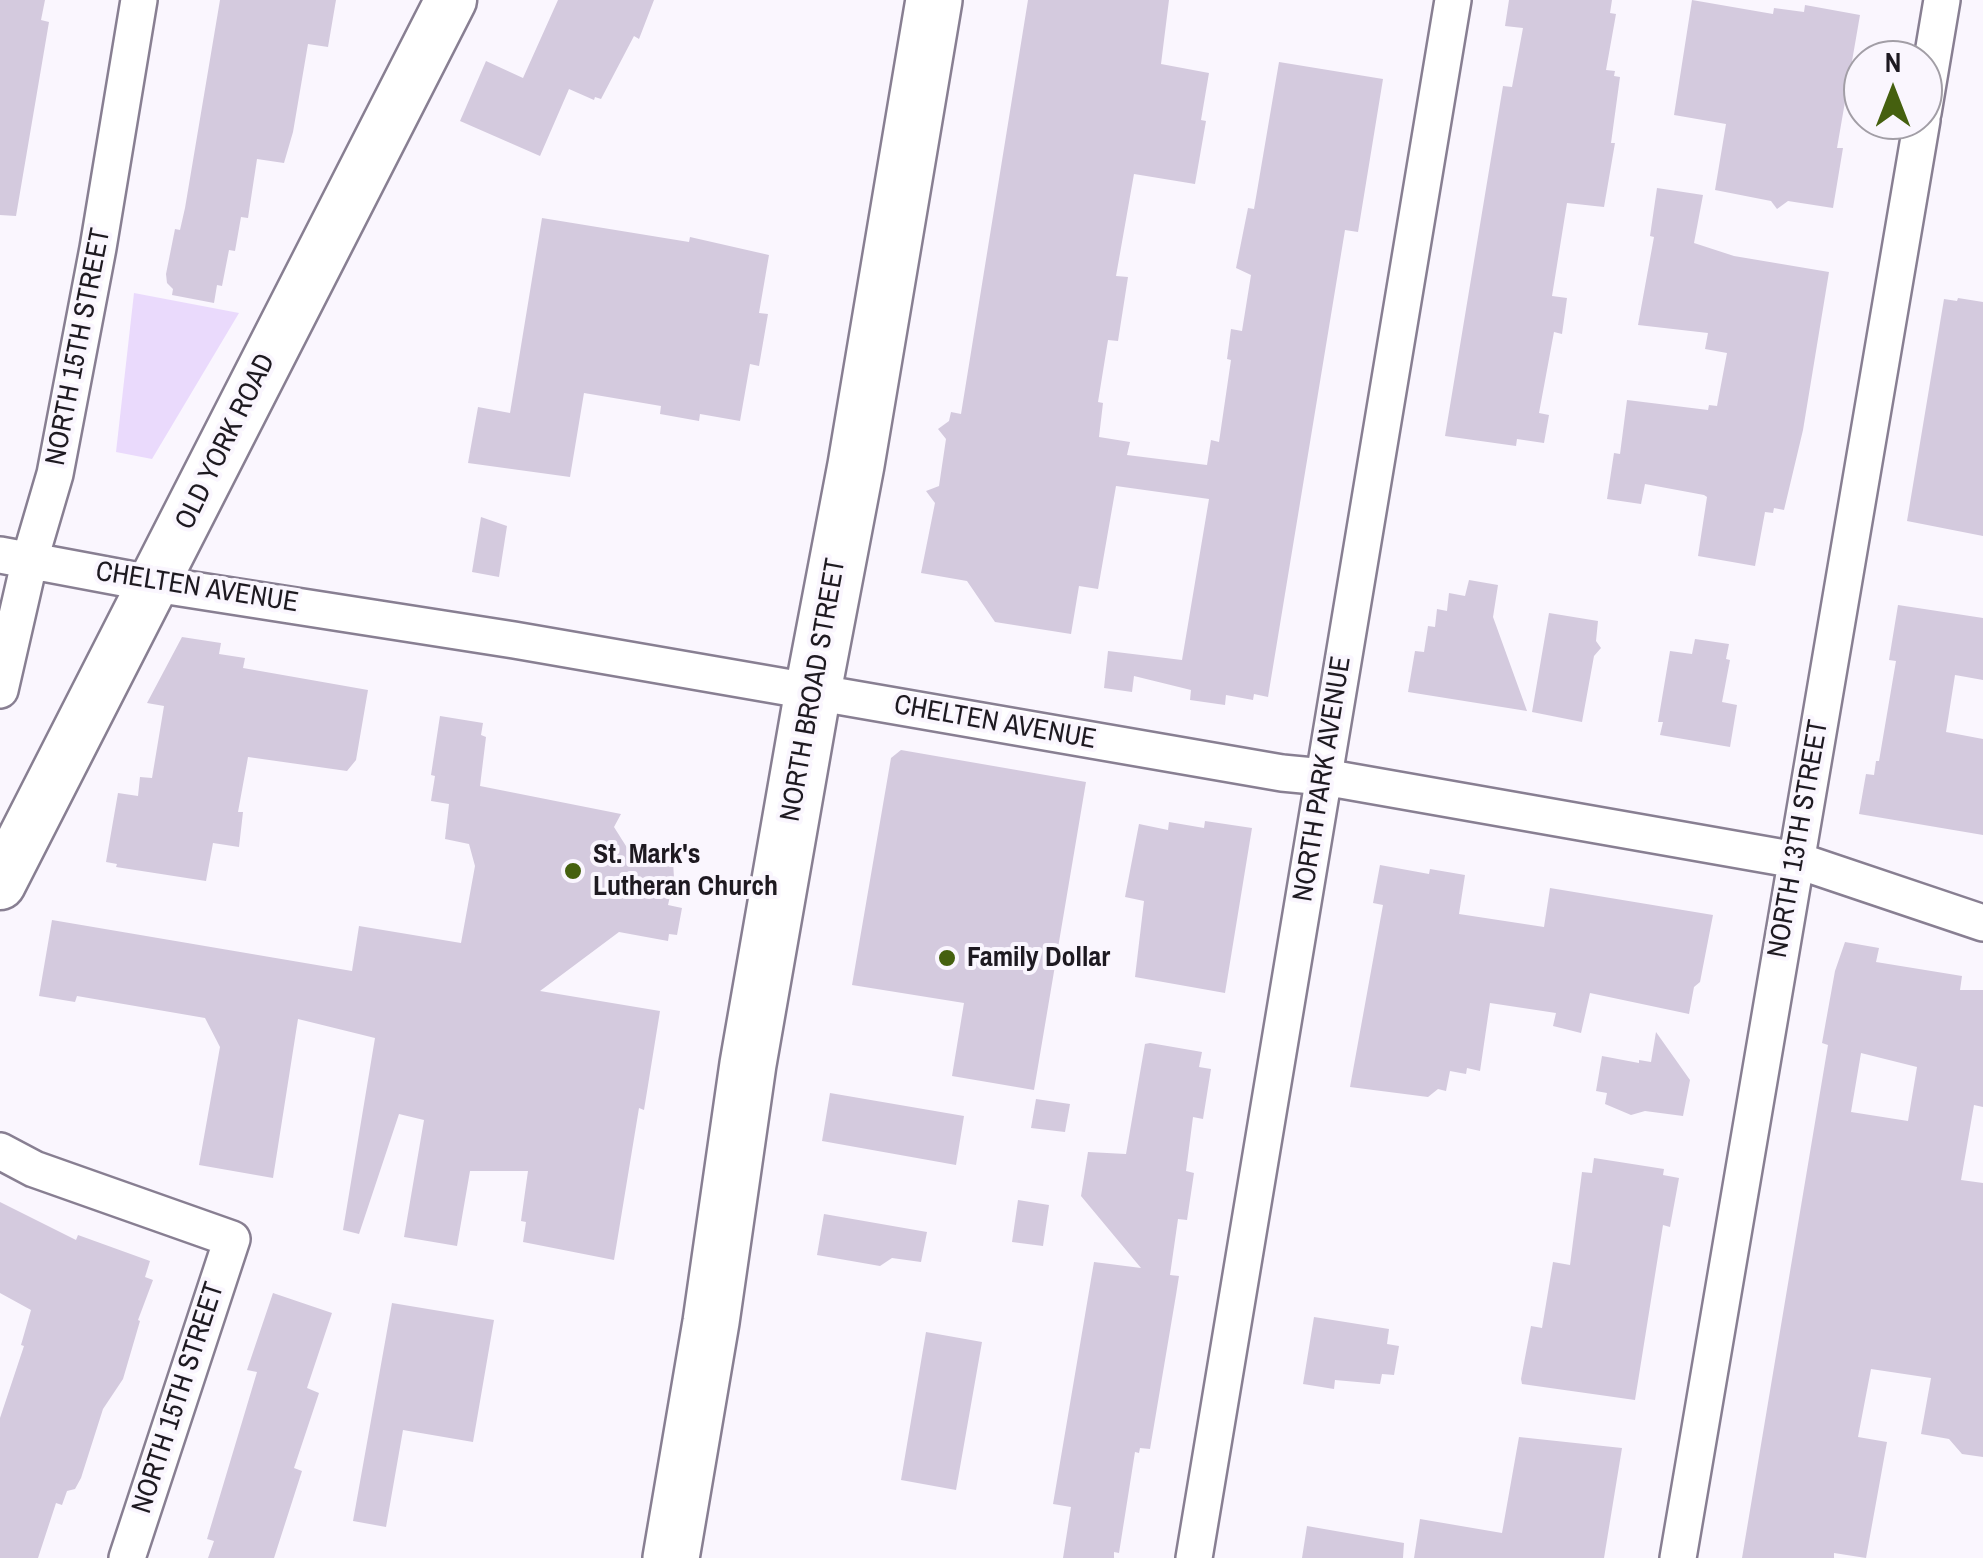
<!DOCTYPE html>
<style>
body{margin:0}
#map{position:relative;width:1983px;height:1558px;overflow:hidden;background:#faf6fe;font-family:"Archivo Narrow",sans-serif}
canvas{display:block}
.north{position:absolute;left:1843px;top:40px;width:100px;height:100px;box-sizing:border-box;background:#faf6fe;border:2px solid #a29ea6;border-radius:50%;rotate:0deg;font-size:28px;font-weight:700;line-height:40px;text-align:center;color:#1e1a21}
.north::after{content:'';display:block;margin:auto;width:35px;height:45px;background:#45600f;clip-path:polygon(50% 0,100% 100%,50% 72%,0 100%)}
</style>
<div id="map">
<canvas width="1983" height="1558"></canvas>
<div class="north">N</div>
</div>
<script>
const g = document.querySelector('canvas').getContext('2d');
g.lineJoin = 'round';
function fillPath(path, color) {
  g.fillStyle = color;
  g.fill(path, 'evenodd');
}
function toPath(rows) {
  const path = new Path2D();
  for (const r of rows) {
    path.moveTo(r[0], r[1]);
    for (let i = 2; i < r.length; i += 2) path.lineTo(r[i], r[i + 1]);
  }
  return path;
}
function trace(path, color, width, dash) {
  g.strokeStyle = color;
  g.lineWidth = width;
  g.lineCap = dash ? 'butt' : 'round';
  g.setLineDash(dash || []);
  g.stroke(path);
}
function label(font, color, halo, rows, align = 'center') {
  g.font = font + ' "Archivo Narrow",sans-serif';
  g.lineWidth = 8;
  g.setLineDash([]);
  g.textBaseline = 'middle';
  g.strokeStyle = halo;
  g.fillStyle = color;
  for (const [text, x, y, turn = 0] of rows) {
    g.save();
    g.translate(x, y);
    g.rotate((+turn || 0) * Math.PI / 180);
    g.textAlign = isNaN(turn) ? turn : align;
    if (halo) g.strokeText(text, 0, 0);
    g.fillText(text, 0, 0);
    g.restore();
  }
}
const green = toPath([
 [134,293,239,313,152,459,116,452]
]);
const building = toPath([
 [0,0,45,0,41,20,49,22,16,216,0,215],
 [220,0,336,0,328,47,308,44,293,132,284,163,257,159,248,218,241,217,235,251,229,250,222,286,217,285,214,303,172,295,173,289,167,283,166,274,175,229,180,230,185,208],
 [558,0,654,0,639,39,634,36,601,99,595,97,594,100,569,89,540,156,460,121,486,61,523,78],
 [1028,0,1169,0,1161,64,1209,73,1201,120,1206,121,1195,184,1134,174,1116,276,1128,277,1118,341,1108,340,1098,402,1103,403,1099,437,1130,442,1127,455,1207,465,1211,440,1219,442,1231,360,1227,359,1231,329,1242,331,1251,275,1236,268,1248,208,1254,209,1279,62,1383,79,1358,232,1345,230,1268,697,1254,694,1253,700,1226,695,1225,705,1190,700,1191,690,1134,676,1132,692,1104,688,1108,651,1182,660,1209,499,1116,486,1098,589,1079,586,1071,634,995,622,967,581,921,573,935,503,926,491,939,486,946,439,938,429,949,421,951,412,961,414],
 [1509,0,1612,0,1610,13,1616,14,1606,70,1615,71,1614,76,1620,77,1611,143,1615,143,1604,207,1567,203,1552,296,1567,298,1562,334,1554,332,1539,413,1549,415,1544,443,1517,439,1516,446,1445,436,1503,86,1512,87,1523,28,1505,26],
 [1692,0,1773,14,1774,8,1804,12,1805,5,1860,15,1837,148,1843,148,1833,208,1788,201,1777,209,1771,201,1715,190,1726,124,1674,115],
 [1657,188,1703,195,1694,243,1734,256,1829,272,1803,430,1784,510,1774,508,1773,513,1765,512,1755,566,1698,556,1707,497,1704,495,1645,484,1641,504,1607,499,1614,453,1620,454,1627,400,1708,410,1709,405,1717,406,1727,353,1705,349,1708,333,1638,325,1654,237,1650,236],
 [542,218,689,242,690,237,769,255,759,313,768,314,759,366,750,364,740,421,700,414,699,421,660,414,661,406,584,393,570,477,468,463,478,407,510,413],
 [1958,298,1983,302,1983,536,1907,521,1944,299,1957,301],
 [481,517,507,526,499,577,472,572],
 [1469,580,1498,585,1493,617,1527,711,1408,692,1415,651,1424,652,1428,626,1435,627,1437,609,1447,611,1449,593,1465,596],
 [1898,605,1983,618,1983,680,1955,675,1946,732,1983,739,1983,835,1859,814,1866,774,1874,775,1876,761,1879,761,1896,661,1889,660],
 [1549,613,1598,621,1596,641,1601,648,1594,656,1582,722,1532,712],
 [182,637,221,643,219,654,245,658,243,668,368,690,356,760,347,771,248,757,238,812,243,812,239,847,213,843,206,881,116,867,117,864,106,862,118,793,138,796,140,777,152,778,164,706,147,703],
 [1695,639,1729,644,1726,659,1730,660,1722,702,1737,705,1730,747,1660,735,1663,722,1658,722,1670,651,1692,654],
 [440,716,483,723,481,735,486,737,480,786,621,814,614,827,631,854,673,861,674,878,668,905,682,908,677,935,669,934,668,941,619,932,540,991,660,1011,644,1110,639,1108,614,1260,523,1242,526,1222,521,1221,528,1171,470,1171,457,1246,404,1237,424,1120,399,1114,359,1234,343,1230,375,1038,298,1019,273,1178,199,1165,220,1047,205,1018,77,996,75,1002,39,996,52,920,352,971,359,926,461,943,475,866,469,844,445,839,449,804,431,801,435,776,431,775],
 [901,750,1086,782,1034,1090,952,1076,964,1003,852,985,891,758],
 [1205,821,1252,828,1225,993,1135,977,1144,901,1125,897,1139,824,1168,830,1169,822,1204,828],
 [1380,865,1429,874,1430,869,1465,875,1459,914,1544,927,1550,888,1713,915,1700,982,1694,987,1689,1014,1590,993,1581,1033,1553,1026,1556,1013,1490,1003,1480,1071,1467,1068,1466,1074,1450,1071,1446,1091,1438,1089,1428,1097,1350,1087,1383,905,1373,903],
 [1845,942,1879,948,1876,962,1962,976,1960,990,1983,990,1983,1107,1974,1105,1961,1180,1983,1183,1983,1457,1962,1454,1949,1439,1921,1434,1931,1378,1871,1369,1858,1437,1887,1442,1866,1558,1834,1553,1834,1558,1742,1558,1828,1045,1822,1043,1835,971],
 [1861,1053,1917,1067,1908,1121,1851,1112],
 [1656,1032,1690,1080,1683,1116,1645,1111,1631,1115,1605,1104,1607,1093,1596,1091,1602,1056,1639,1063,1639,1060,1651,1062],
 [1150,1043,1202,1052,1199,1067,1211,1069,1203,1119,1193,1117,1186,1171,1194,1173,1187,1220,1178,1219,1170,1275,1179,1276,1176,1295,1150,1449,1140,1448,1139,1453,1135,1452,1119,1553,1114,1552,1114,1558,1063,1558,1071,1507,1053,1504,1094,1262,1141,1268,1081,1196,1088,1152,1126,1154,1145,1044],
 [830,1093,964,1116,956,1165,822,1141],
 [1036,1099,1070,1104,1065,1132,1031,1128],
 [1594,1158,1664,1169,1663,1175,1679,1178,1670,1227,1663,1225,1635,1400,1522,1384,1521,1379,1531,1326,1542,1328,1553,1262,1570,1265,1582,1172,1592,1173],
 [1018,1200,1049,1205,1043,1246,1012,1242],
 [0,1202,76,1240,78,1235,150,1261,145,1277,153,1280,138,1320,140,1321,123,1379,103,1409,81,1478,75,1489,67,1491,62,1505,56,1503,38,1558,0,1558,0,1418,24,1346,21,1345,31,1310,0,1293],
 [824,1214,927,1232,921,1262,892,1258,880,1266,817,1255],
 [273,1293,332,1313,307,1388,319,1393,294,1468,302,1471,274,1558,208,1558,214,1541,207,1539,257,1372,247,1370],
 [392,1303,494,1320,473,1442,403,1430,386,1527,353,1521],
 [1314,1317,1389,1329,1387,1344,1399,1346,1394,1375,1382,1374,1380,1384,1335,1380,1334,1389,1303,1384],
 [926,1332,982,1342,956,1490,901,1480],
 [1519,1437,1622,1448,1604,1558,1414,1558,1420,1519,1502,1533],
 [1307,1526,1404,1543,1403,1558,1302,1558]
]);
const street = toPath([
 [1923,113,1942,0],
 [0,555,155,584,514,640,1282,773,1324,777,1796,860,1983,923],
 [0,690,30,559,55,474,98,248,139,0],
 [0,1151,34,1169,232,1239,127,1558],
 [1194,1558,1453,0],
 [1678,1558,1922,120]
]);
const secondary = toPath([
 [0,884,451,0]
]);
const primary = toPath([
 [671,1558,711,1322,748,1064,813,691,856,465,934,0]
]);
const markers = [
 [573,871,10,"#45600f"],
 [947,958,10,"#45600f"]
];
const streetNames = [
 ["NORTH 15TH STREET",79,347,-79],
 ["OLD YORK ROAD",226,442,-64],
 ["CHELTEN AVENUE",197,588,9],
 ["NORTH BROAD STREET",814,690,-80],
 ["CHELTEN AVENUE",995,723,10],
 ["NORTH PARK AVENUE",1323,779,-81],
 ["NORTH 13TH STREET",1799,839,-80],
 ["NORTH 15TH STREET",179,1398,-72]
];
const poiNames = [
 ["St. Mark's",593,855],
 ["Lutheran Church",593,887],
 ["Family Dollar",967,958]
];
fillPath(green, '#eadafc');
fillPath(building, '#d4cade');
trace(street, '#887f92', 40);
trace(secondary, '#887f92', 55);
trace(primary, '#887f92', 60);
trace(street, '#fff', 35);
trace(secondary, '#fff', 50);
trace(primary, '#fff', 55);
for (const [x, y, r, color] of markers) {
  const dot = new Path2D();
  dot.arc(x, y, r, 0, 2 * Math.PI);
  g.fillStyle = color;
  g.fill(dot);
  trace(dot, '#faf6fe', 4);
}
label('28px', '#1e1a21', '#faf6fe', streetNames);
label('bold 28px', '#1e1a21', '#faf6fe', poiNames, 'left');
</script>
